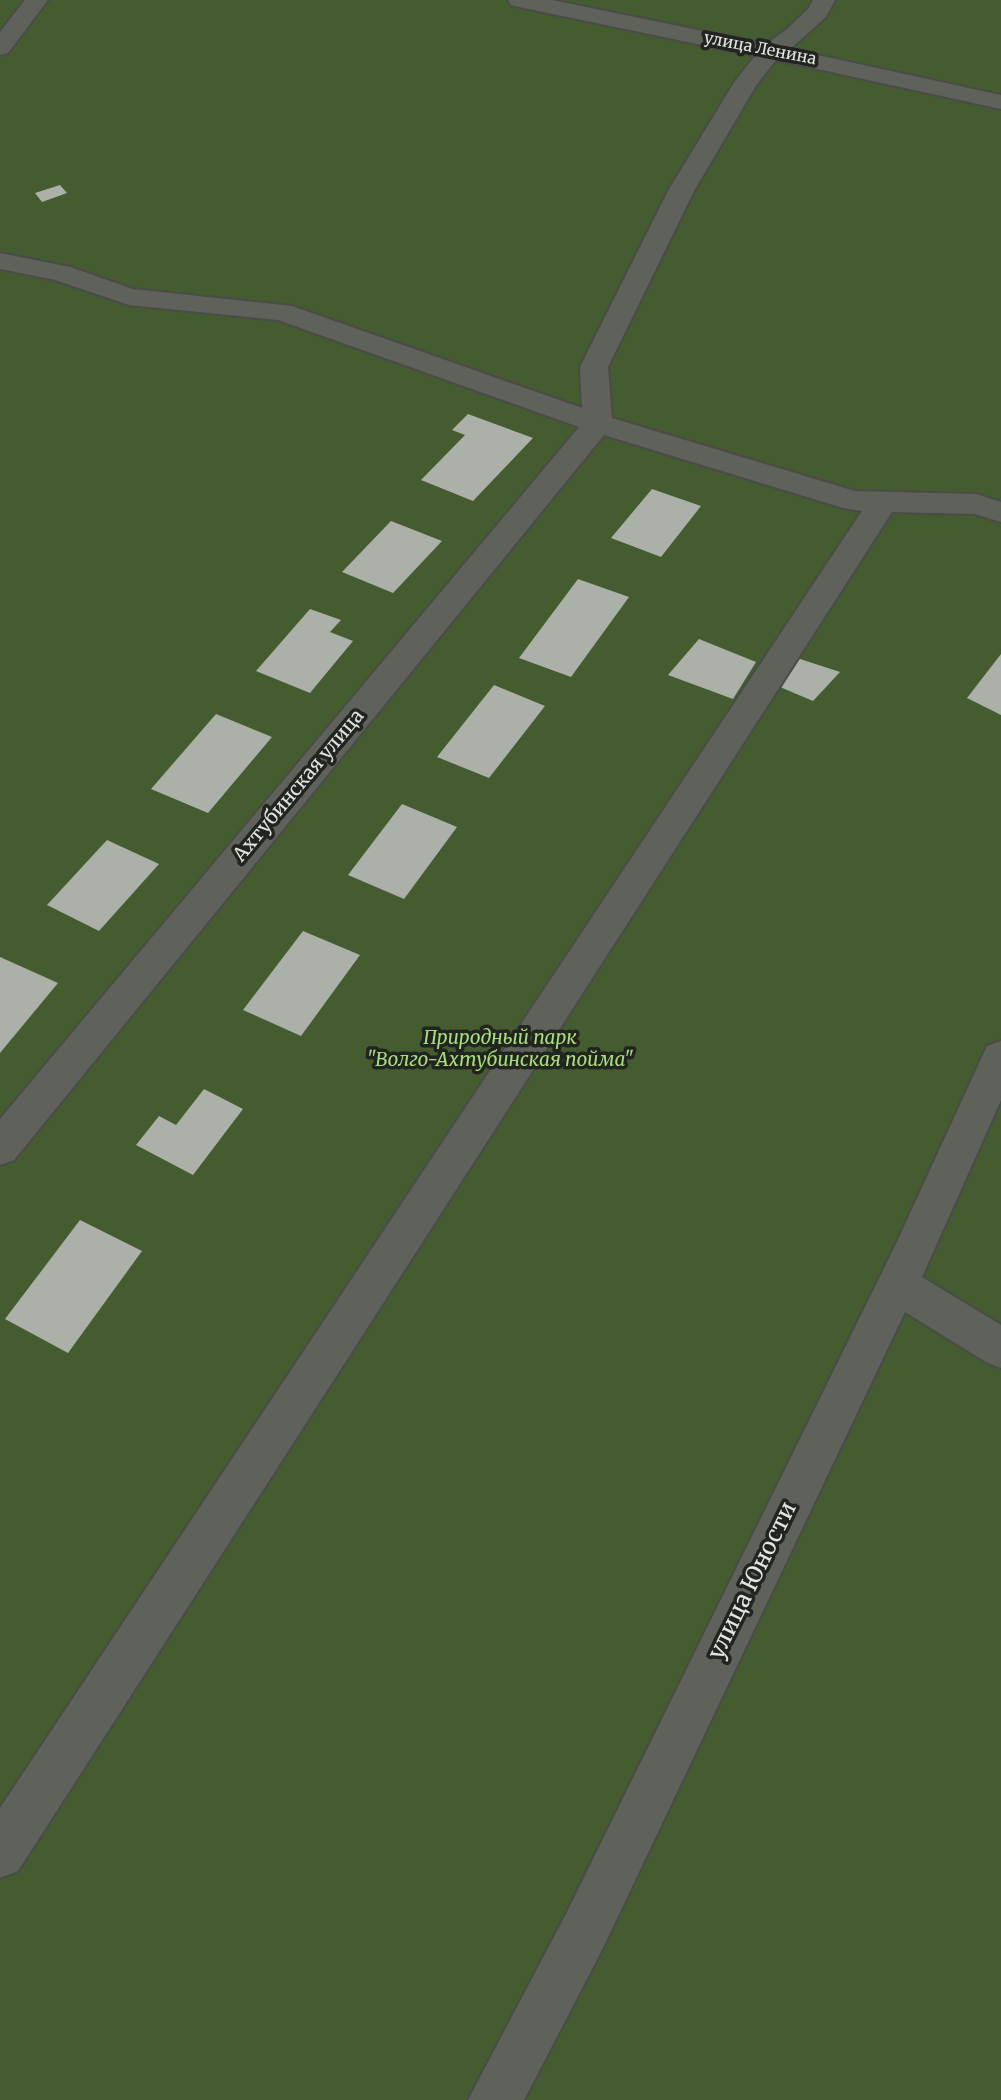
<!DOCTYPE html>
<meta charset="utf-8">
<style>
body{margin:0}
canvas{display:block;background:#2b2e28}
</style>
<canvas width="1001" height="2100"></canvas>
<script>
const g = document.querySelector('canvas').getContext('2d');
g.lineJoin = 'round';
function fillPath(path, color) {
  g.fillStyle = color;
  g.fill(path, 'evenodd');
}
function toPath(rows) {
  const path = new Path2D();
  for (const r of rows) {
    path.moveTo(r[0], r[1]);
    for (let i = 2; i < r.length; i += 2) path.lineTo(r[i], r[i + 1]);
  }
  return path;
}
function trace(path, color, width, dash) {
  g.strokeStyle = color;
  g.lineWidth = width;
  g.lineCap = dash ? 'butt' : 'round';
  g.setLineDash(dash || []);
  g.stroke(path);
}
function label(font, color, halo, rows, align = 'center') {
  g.font = font + ' Merriweather,serif';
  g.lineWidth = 7;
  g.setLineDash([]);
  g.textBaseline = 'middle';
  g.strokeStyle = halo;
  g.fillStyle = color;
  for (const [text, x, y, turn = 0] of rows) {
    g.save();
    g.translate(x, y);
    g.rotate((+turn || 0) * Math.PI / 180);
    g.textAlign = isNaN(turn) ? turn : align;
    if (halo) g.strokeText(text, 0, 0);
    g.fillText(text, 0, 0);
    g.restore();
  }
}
const green = toPath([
 [0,0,1001,0,1001,2100,0,2100]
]);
const building = toPath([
 [60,185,67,193,42,202,35,193],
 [468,414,533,438,473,501,421,480,465,435,452,430],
 [652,489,701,506,661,557,611,538],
 [391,521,442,541,393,593,342,572],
 [578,579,629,597,571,677,519,658],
 [310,609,341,620,330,632,353,641,310,693,256,671],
 [699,639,756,662,733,699,668,675],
 [1001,654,1001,715,967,698],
 [797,658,840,672,813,701,780,687],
 [494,685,545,706,489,778,437,757],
 [216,714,272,737,208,813,151,789],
 [402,804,457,827,404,899,348,875],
 [107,840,159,864,99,931,47,905],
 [303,931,360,955,301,1036,243,1010],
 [0,957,58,983,0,1053],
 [204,1089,243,1109,193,1175,136,1145,159,1116,176,1125],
 [80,1220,142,1251,68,1353,5,1319]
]);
const minor = toPath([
 [25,0,48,0,8,53,0,55,0,32,25,0],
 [508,0,552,0,766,44,786,30,808,9,813,0,835,0,826,17,790,49,1001,95,1001,109,776,60,757,84,694,191,608,367,612,418,855,491,976,494,1001,502,1001,522,974,514,892,512,18,1871,0,1878,0,1808,862,511,843,508,604,435,14,1160,0,1165,0,1119,579,427,278,320,129,305,55,280,0,269,0,253,70,267,133,289,292,306,582,408,580,367,668,191,735,81,755,56,519,7,511,5,508,0],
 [1001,1041,1001,1100,922,1277,1001,1325,1001,1368,986,1362,905,1312,602,1950,524,2100,468,2100,566,1914,895,1246,987,1046,1001,1041]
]);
const farStreetnames = [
 ["улица Ленина",760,49,11]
];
const streetNames = [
 ["Ахтубинская улица",299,786,-50]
];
const parkNames = [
 ["Природный парк",500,1039],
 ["\"Волго-Ахтубинская пойма\"",500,1061]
];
const nearStreetnames = [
 ["улица Юности",753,1581,-64]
];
fillPath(green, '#455c30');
fillPath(building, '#abb0a8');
trace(minor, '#494c47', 4);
fillPath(minor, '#5e625b');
label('16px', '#e2e5e1', '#21241f', farStreetnames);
label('19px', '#e2e5e1', '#21241f', streetNames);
label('italic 19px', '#a9de7c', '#21241f', parkNames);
label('23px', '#e2e5e1', '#21241f', nearStreetnames);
</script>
